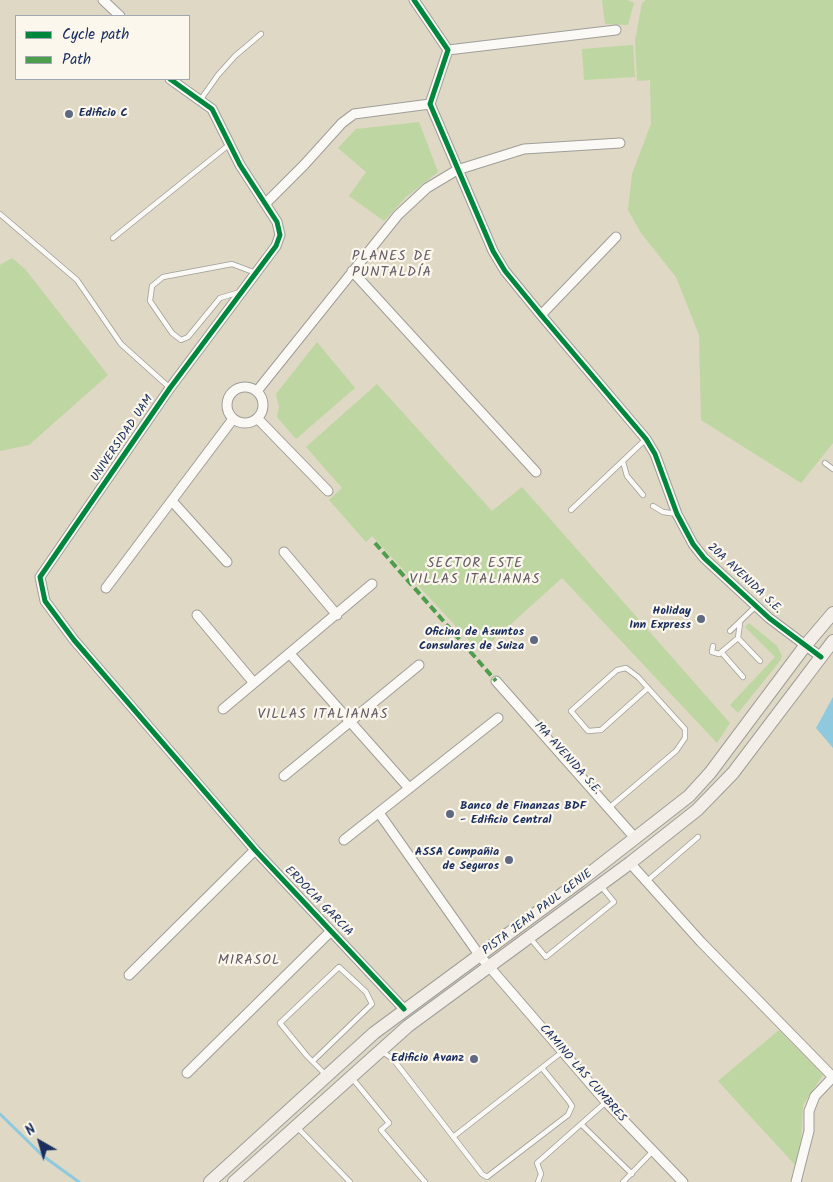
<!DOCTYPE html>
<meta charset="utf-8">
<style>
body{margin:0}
#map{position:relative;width:833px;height:1182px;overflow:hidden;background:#ded8c4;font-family:Kalam,sans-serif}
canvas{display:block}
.legend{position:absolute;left:15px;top:15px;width:175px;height:65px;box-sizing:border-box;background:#fbf7ec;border:1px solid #a1a7b3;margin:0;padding:6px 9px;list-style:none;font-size:15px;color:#1b2f5e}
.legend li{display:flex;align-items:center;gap:10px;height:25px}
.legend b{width:25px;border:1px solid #a1a7b3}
.north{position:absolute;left:15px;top:1117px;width:50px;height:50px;-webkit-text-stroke:4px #fbf7ec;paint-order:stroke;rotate:322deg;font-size:14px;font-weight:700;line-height:20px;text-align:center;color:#1b2f5e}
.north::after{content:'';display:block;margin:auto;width:18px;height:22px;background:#1b2f5e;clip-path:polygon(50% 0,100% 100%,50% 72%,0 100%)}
</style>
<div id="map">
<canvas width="833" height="1182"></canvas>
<ul class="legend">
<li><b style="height:6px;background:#00873e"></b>Cycle path</li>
<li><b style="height:6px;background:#4c9d4c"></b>Path</li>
</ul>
<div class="north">N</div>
</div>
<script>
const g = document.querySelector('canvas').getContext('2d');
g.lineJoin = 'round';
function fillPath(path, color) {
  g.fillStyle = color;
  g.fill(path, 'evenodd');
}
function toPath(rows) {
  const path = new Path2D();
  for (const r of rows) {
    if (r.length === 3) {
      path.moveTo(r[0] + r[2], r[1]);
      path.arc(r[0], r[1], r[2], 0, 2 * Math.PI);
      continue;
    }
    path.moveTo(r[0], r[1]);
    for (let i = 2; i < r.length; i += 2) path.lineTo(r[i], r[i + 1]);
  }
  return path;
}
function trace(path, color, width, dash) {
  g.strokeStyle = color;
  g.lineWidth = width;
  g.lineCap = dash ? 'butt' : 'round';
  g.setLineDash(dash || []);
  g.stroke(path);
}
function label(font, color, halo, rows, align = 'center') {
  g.font = font + ' Kalam,sans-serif';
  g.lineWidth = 4.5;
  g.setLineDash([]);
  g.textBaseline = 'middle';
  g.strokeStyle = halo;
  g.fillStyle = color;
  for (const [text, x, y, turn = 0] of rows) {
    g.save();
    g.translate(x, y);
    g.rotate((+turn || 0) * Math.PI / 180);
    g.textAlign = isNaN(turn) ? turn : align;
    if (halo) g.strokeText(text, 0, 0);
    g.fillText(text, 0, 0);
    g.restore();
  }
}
const green = toPath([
 [602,0,627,0,634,3,628,25,605,24],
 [646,0,833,0,833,443,801,483,701,420,699,335,676,277,641,233,628,210,632,174,651,124,650,80,637,81,635,41,642,3],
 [633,45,635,77,584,80,582,49],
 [419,122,438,172,406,197,384,221,349,196,366,172,338,148,356,129],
 [12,258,25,269,108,375,29,445,0,451,0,265],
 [317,342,355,388,296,439,277,417,279,407,276,394],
 [377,384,492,511,522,487,730,723,717,743,562,578,480,652,372,536,366,542,329,500,342,488,306,447],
 [749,623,777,646,782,656,780,661,738,713,730,705,775,657,745,627],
 [779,1030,823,1075,803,1105,801,1140,796,1166,718,1081]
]);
const water = toPath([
 [833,697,833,748,816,728]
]);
const stream = toPath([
 [0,1114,43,1156,79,1182]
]);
const lane = toPath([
 [201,99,218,75,235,56,261,34],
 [0,214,77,280,121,344,170,388],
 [113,238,230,144],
 [240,292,220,298,188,337,181,340,172,333,150,301,152,286,163,277,232,264,256,273],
 [623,462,627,476,643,495],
 [825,463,833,469],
 [653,506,663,512,677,514],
 [571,510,646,439],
 [730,631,756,606],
 [738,638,760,661],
 [713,646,712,652,719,654,738,638,740,623],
 [722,653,743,677],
 [610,807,676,751,685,738,685,729,638,677,626,668,617,670,571,711,588,731,601,730,648,688],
 [647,881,698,837],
 [530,938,546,957,614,902,601,886],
 [381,1051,393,1059,482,1174,487,1177,568,1115,572,1106,568,1100,542,1068],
 [313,1061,372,1004,366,992,339,967,280,1023,307,1056,326,1075],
 [352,1078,389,1123,381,1130,425,1182],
 [581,1124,632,1174],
 [297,1127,350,1182],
 [453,1137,562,1052],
 [538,1182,541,1174,537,1163,606,1102],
 [623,1182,652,1152]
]);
const street = toPath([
 [103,0,120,16],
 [414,0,448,50,430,104,493,251,505,271,541,315,646,439,655,454,677,514,693,544,704,558,769,618,821,657],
 [448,50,616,30],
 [170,79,212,109,240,165,277,222,280,235,276,246,170,388,40,577,45,601,74,640,255,850,404,1009],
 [266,203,304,165,342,123,354,114,430,104],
 [352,271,536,472],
 [541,315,616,237],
 [245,405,18],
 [257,391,398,215,427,188,457,170,524,149,620,143],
 [258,419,328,491],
 [172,501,227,562],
 [284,552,337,615],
 [106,588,233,419],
 [197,615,254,683],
 [290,654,409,788],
 [496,681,636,839],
 [223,709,372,584],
 [284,776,419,665],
 [379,813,480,956,606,1102,683,1182],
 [344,840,498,718],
 [630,863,701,942,833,1077],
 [129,975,255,850],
 [187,1073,331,931],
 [796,1182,809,1131,809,1111,815,1096,833,1077]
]);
const secondary = toPath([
 [210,1182,374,1033,580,881,689,796,710,773,805,646,833,613],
 [234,1182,408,1026,630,863,697,810,733,773,833,641]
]);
const quiet = toPath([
 [375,543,496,681]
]);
const cycleway = toPath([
 [414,0,448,50,430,104,493,251,505,271,541,315,646,439,655,454,677,514,693,544,704,558,769,618,821,657],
 [170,79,212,109,240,165,277,222,280,235,276,246,170,388,40,577,45,601,74,640,255,850,404,1009]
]);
const markers = [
 [69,114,5,"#5f6a82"],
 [701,619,5,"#5f6a82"],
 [534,640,5,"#5f6a82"],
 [450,814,5,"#5f6a82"],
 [509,860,5,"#5f6a82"],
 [474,1059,5,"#5f6a82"]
];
const poiNames = [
 ["Edificio C",79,114,"left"],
 ["Holiday",691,612],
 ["Inn Express",691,626],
 ["Oficina de Asuntos",524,633],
 ["Consulares de Suiza",524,647],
 ["Banco de Finanzas BDF",460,807,"left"],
 ["- Edificio Central",460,821,"left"],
 ["ASSA Compañia",499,853],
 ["de Seguros",499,867],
 ["Edificio Avanz",464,1059]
];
const streetNames = [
 ["UNIVERSIDAD UAM",123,439,-56],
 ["20A AVENIDA S.E.",744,579,43],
 ["19A AVENIDA S.E.",567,759,48],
 ["ERDOCIA GARCIA",318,902,46],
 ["PISTA JEAN PAUL GENIE",538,913,-37],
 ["CAMINO LAS CUMBRES",582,1074,49]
];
const neighbourhoodNames = [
 ["PLANES DE",392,258],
 ["PUNTALDÍA",392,274],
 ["SECTOR ESTE",475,565],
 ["VILLAS ITALIANAS",475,581],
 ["VILLAS ITALIANAS",323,716],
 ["MIRASOL",249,962]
];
fillPath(green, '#bed6a1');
fillPath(water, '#8ec9dd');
trace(stream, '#8ec9dd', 3);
trace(lane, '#9f9e99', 6);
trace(street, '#9f9e99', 11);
trace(secondary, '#9f9e99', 14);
trace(lane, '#faf9f6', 4.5);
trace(street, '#faf9f6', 9);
trace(secondary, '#f3efe8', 12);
trace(quiet, '#4c9d4c', 4, [8, 4]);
trace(cycleway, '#00873e', 5);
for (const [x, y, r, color] of markers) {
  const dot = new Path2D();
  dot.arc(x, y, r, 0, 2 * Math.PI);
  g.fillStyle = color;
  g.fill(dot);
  trace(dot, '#fbf7ec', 2);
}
label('bold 12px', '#1b2f5e', '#fbf7ec', poiNames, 'right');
label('12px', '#1b2f5e', '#fbf7ec', streetNames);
g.letterSpacing = '1px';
label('14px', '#635b67', '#fbf7ec', neighbourhoodNames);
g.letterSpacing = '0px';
</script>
